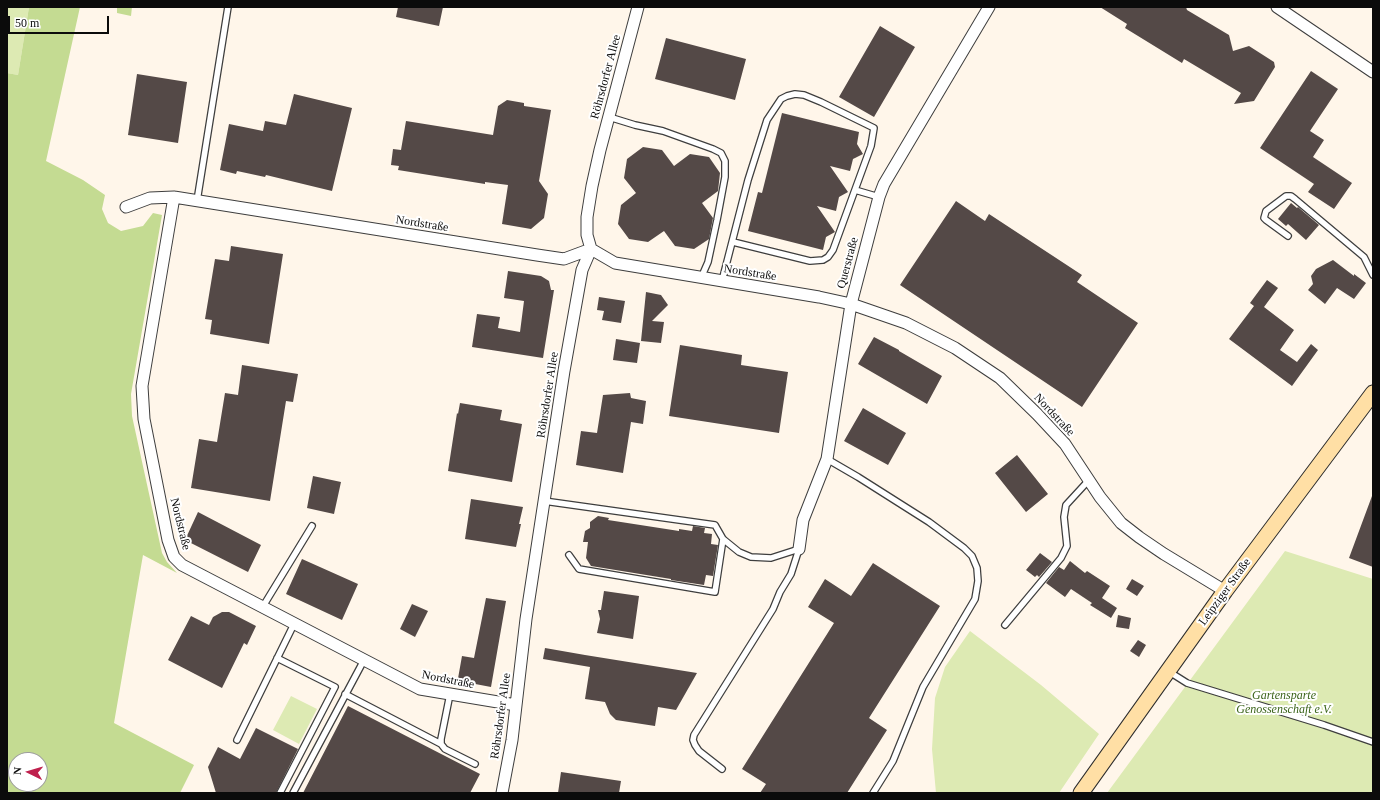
<!DOCTYPE html>
<meta charset="utf-8">
<style>
body{margin:0}
#map{position:relative;width:1380px;height:800px;overflow:hidden;background:#fff6ea;font-family:"Times New Roman",serif}
canvas{display:block}
.frame{position:absolute;inset:0;border:8px solid #0b0b0b;pointer-events:none}
.north{position:absolute;left:8px;top:752px;width:40px;height:40px;box-sizing:border-box;background:#fff;border:1px solid #9d9d9d;border-radius:50%;rotate:275deg;font-size:11px;font-weight:700;line-height:16px;text-align:center;color:#0b0b0b}
.north::after{content:'';display:block;margin:auto;width:14px;height:18px;background:#bf204d;clip-path:polygon(50% 0,100% 100%,50% 72%,0 100%)}
.scale{position:absolute;left:8px;top:16px;width:101px;height:18px;box-sizing:border-box;border:2px solid #0b0b0b;border-top:0;padding-left:5px;font-size:12px;line-height:14px;white-space:nowrap;color:#0b0b0b;-webkit-text-stroke:3px #fff;paint-order:stroke}
</style>
<div id="map">
<canvas width="1380" height="800"></canvas>
<div class="frame"></div>
<div class="north">N</div>
<div class="scale">50 m</div>
</div>
<script>
const g = document.querySelector('canvas').getContext('2d');
g.lineJoin = 'round';
function fillPath(path, color) {
  g.fillStyle = color;
  g.fill(path, 'evenodd');
}
function toPath(rows) {
  const path = new Path2D();
  for (const r of rows) {
    path.moveTo(r[0], r[1]);
    for (let i = 2; i < r.length; i += 2) path.lineTo(r[i], r[i + 1]);
  }
  return path;
}
function trace(path, color, width, dash) {
  g.strokeStyle = color;
  g.lineWidth = width;
  g.lineCap = dash ? 'butt' : 'round';
  g.setLineDash(dash || []);
  g.stroke(path);
}
function label(font, color, halo, rows, align = 'center') {
  g.font = font + ' "Times New Roman",serif';
  g.lineWidth = 4;
  g.setLineDash([]);
  g.textBaseline = 'middle';
  g.strokeStyle = halo;
  g.fillStyle = color;
  for (const [text, x, y, turn = 0] of rows) {
    g.save();
    g.translate(x, y);
    g.rotate((+turn || 0) * Math.PI / 180);
    g.textAlign = isNaN(turn) ? turn : align;
    if (halo) g.strokeText(text, 0, 0);
    g.fillText(text, 0, 0);
    g.restore();
  }
}
const green = toPath([
 [7,7,29,7,18,75,7,73],
 [1285,551,1373,579,1373,793,1107,793],
 [970,631,1041,685,1099,734,1059,793,936,793,932,749,935,698,945,667],
 [291,696,317,709,299,744,273,730]
]);
const forest = toPath([
 [29,7,80,7,46,161,83,180,105,195,102,209,108,223,121,231,143,226,153,213,162,215,131,394,132,416,162,553,167,562,177,573,143,555,114,723,194,765,180,793,7,793,7,73,18,75],
 [16,760,40,760,40,784,16,784],
 [117,7,132,7,131,16,117,13]
]);
const building = toPath([
 [398,7,443,7,439,26,396,17],
 [1100,7,1186,7,1187,10,1229,35,1233,51,1249,46,1274,62,1275,67,1254,101,1234,104,1241,93,1184,59,1182,63,1125,28,1127,24],
 [880,26,915,47,874,117,839,97],
 [666,38,746,59,735,100,655,79],
 [1311,71,1338,89,1310,131,1324,140,1313,157,1352,183,1334,209,1308,192,1314,184,1260,148],
 [137,74,187,82,178,143,128,135],
 [294,94,352,108,332,191,266,175,265,177,237,171,236,174,220,170,229,124,263,131,265,121,286,125],
 [507,100,524,103,524,106,551,110,539,181,548,194,544,218,531,229,502,224,508,185,485,182,485,184,398,170,399,166,391,165,393,149,401,150,406,121,493,135,498,106],
 [782,113,859,132,857,144,863,154,853,159,850,171,830,166,848,192,839,197,836,211,817,206,835,232,826,237,823,250,748,231,758,192,762,193],
 [643,147,662,150,674,166,690,154,709,157,720,173,718,191,702,203,713,218,709,239,694,249,675,246,664,231,648,242,629,239,618,224,621,205,636,193,624,178,627,159],
 [956,201,985,221,989,214,1082,275,1077,282,1138,323,1082,407,900,285],
 [1291,203,1297,208,1298,207,1319,225,1306,240,1288,224,1286,226,1278,219],
 [231,246,283,254,269,344,210,334,212,320,205,319,215,259,229,261],
 [1333,260,1354,276,1354,274,1366,283,1354,299,1337,288,1325,304,1308,290,1313,284,1311,276,1316,269],
 [508,271,541,276,549,281,551,290,554,290,543,358,472,347,477,314,500,317,498,328,520,332,524,301,504,298],
 [1267,280,1278,288,1264,307,1294,330,1280,350,1297,362,1311,344,1318,350,1292,386,1229,339,1254,306,1250,303],
 [646,292,661,295,668,305,652,321,664,322,661,343,641,341],
 [599,297,625,301,621,323,602,320,604,311,597,310],
 [874,337,899,350,899,351,942,376,927,404,858,364],
 [616,339,640,343,637,363,613,360],
 [680,345,742,355,741,365,788,372,779,433,669,416],
 [242,365,298,374,293,402,286,401,270,501,191,488,199,439,217,442,225,393,238,395],
 [630,393,631,398,646,401,643,424,631,422,623,473,576,465,581,431,597,433,603,395],
 [460,403,502,410,500,420,522,424,512,482,448,471,457,413,458,414],
 [863,408,906,433,888,465,844,441],
 [1017,455,1048,494,1026,512,995,473],
 [313,476,341,482,334,514,307,508],
 [1372,496,1373,496,1373,567,1349,558],
 [471,499,523,507,519,524,521,524,516,547,465,539],
 [198,512,261,545,248,572,185,540],
 [598,516,609,518,608,520,679,531,679,529,692,531,693,526,705,528,704,533,712,534,711,544,718,545,713,576,706,575,704,585,671,580,671,579,591,566,586,558,588,542,583,542,585,531,590,528,590,522],
 [1040,553,1052,562,1039,577,1037,575,1035,577,1026,570],
 [302,559,358,584,342,620,286,594],
 [1070,561,1085,573,1087,571,1110,586,1102,598,1117,608,1111,618,1090,605,1092,603,1071,589,1065,597,1046,583,1059,567,1064,570],
 [873,563,940,606,869,718,887,730,847,793,760,793,766,784,742,769,834,623,808,607,825,579,851,596],
 [1132,579,1144,586,1137,596,1126,589],
 [604,591,639,596,633,639,597,633,600,619,598,610,601,610],
 [486,598,506,601,491,687,470,683,470,686,457,684,462,656,474,658],
 [412,604,428,611,415,637,400,629],
 [222,612,229,612,256,626,247,645,244,643,222,688,168,660,191,616,209,625,213,617],
 [1118,615,1131,618,1129,629,1116,627],
 [1138,640,1146,645,1139,657,1130,651],
 [545,648,585,655,697,673,676,710,658,707,655,726,616,720,610,714,605,702,585,699,590,667,543,659],
 [348,706,480,774,470,793,303,793],
 [256,728,298,749,276,793,216,793,208,767,218,747,240,759],
 [561,772,621,781,619,793,558,793]
]);
const service = toPath([
 [609,117,635,125,663,131,713,149,721,153,725,161,725,177,717,220,708,262,701,278],
 [855,190,879,197],
 [197,201,228,7],
 [1288,236,1266,220,1264,218,1266,211,1286,196,1291,196,1295,199,1364,257,1373,275],
 [722,281,748,180,767,120,781,99,787,96,795,94,804,95,821,102,874,128,871,146,833,250,828,257,823,260,810,261,733,242],
 [827,459,858,477,929,522,964,548,972,556,977,568,978,581,975,599,923,687,893,761,873,793],
 [544,501,715,525,723,539,739,552,751,557,771,558,799,549],
 [569,555,579,569,715,592,723,539],
 [262,608,312,526],
 [1005,625,1061,558,1067,546,1064,517,1066,505,1089,480],
 [277,658,335,687,280,793],
 [1168,671,1187,683,1324,725,1373,742],
 [345,694,441,744],
 [450,694,441,739,441,744,445,749,475,764],
 [237,740,294,624],
 [722,769,699,751,695,745,693,740,694,735,773,609,780,592,791,574,799,549],
 [293,793,364,660]
]);
const minor = toPath([
 [1277,7,1373,72],
 [174,197,142,386,144,419,168,540,174,557,182,565,420,689,516,705],
 [126,207,150,198,174,197,537,255,564,259,591,249,615,263,819,297,851,304,906,323,955,348,1000,378,1037,414,1065,444,1100,497,1121,523,1139,537,1164,554,1225,591],
 [799,549,803,520,827,459,851,304,879,197,884,184,989,7],
 [502,793,512,740,526,619,564,371,582,270,591,249,587,235,587,217,592,186,600,150,638,7]
]);
const secondary = toPath([
 [1081,793,1225,591,1373,393]
]);
const streetNames = [
 ["Röhrsdorfer Allee",606,77,-75],
 ["Nordstraße",422,224,9],
 ["Querstraße",848,263,-75],
 ["Nordstraße",750,273,9],
 ["Röhrsdorfer Allee",548,395,-81],
 ["Nordstraße",1054,415,47],
 ["Nordstraße",180,524,76],
 ["Leipziger Straße",1225,592,-54],
 ["Nordstraße",448,680,11],
 ["Röhrsdorfer Allee",501,716,-82]
];
const parkNames = [
 ["Gartensparte",1284,696],
 ["Genossenschaft e.V.",1284,710]
];
fillPath(green, '#ddeab3');
fillPath(forest, '#c4db92');
fillPath(building, '#544947');
trace(service, '#3e3e3e', 8);
trace(minor, '#3e3e3e', 13);
trace(secondary, '#2d2d2d', 17);
trace(service, '#fff', 5.5);
trace(minor, '#fff', 11);
trace(secondary, '#ffdfa5', 15);
label('12px', '#0b0b0b', '#fff', streetNames);
label('italic 12px', '#3b641a', '#fff', parkNames);
</script>
